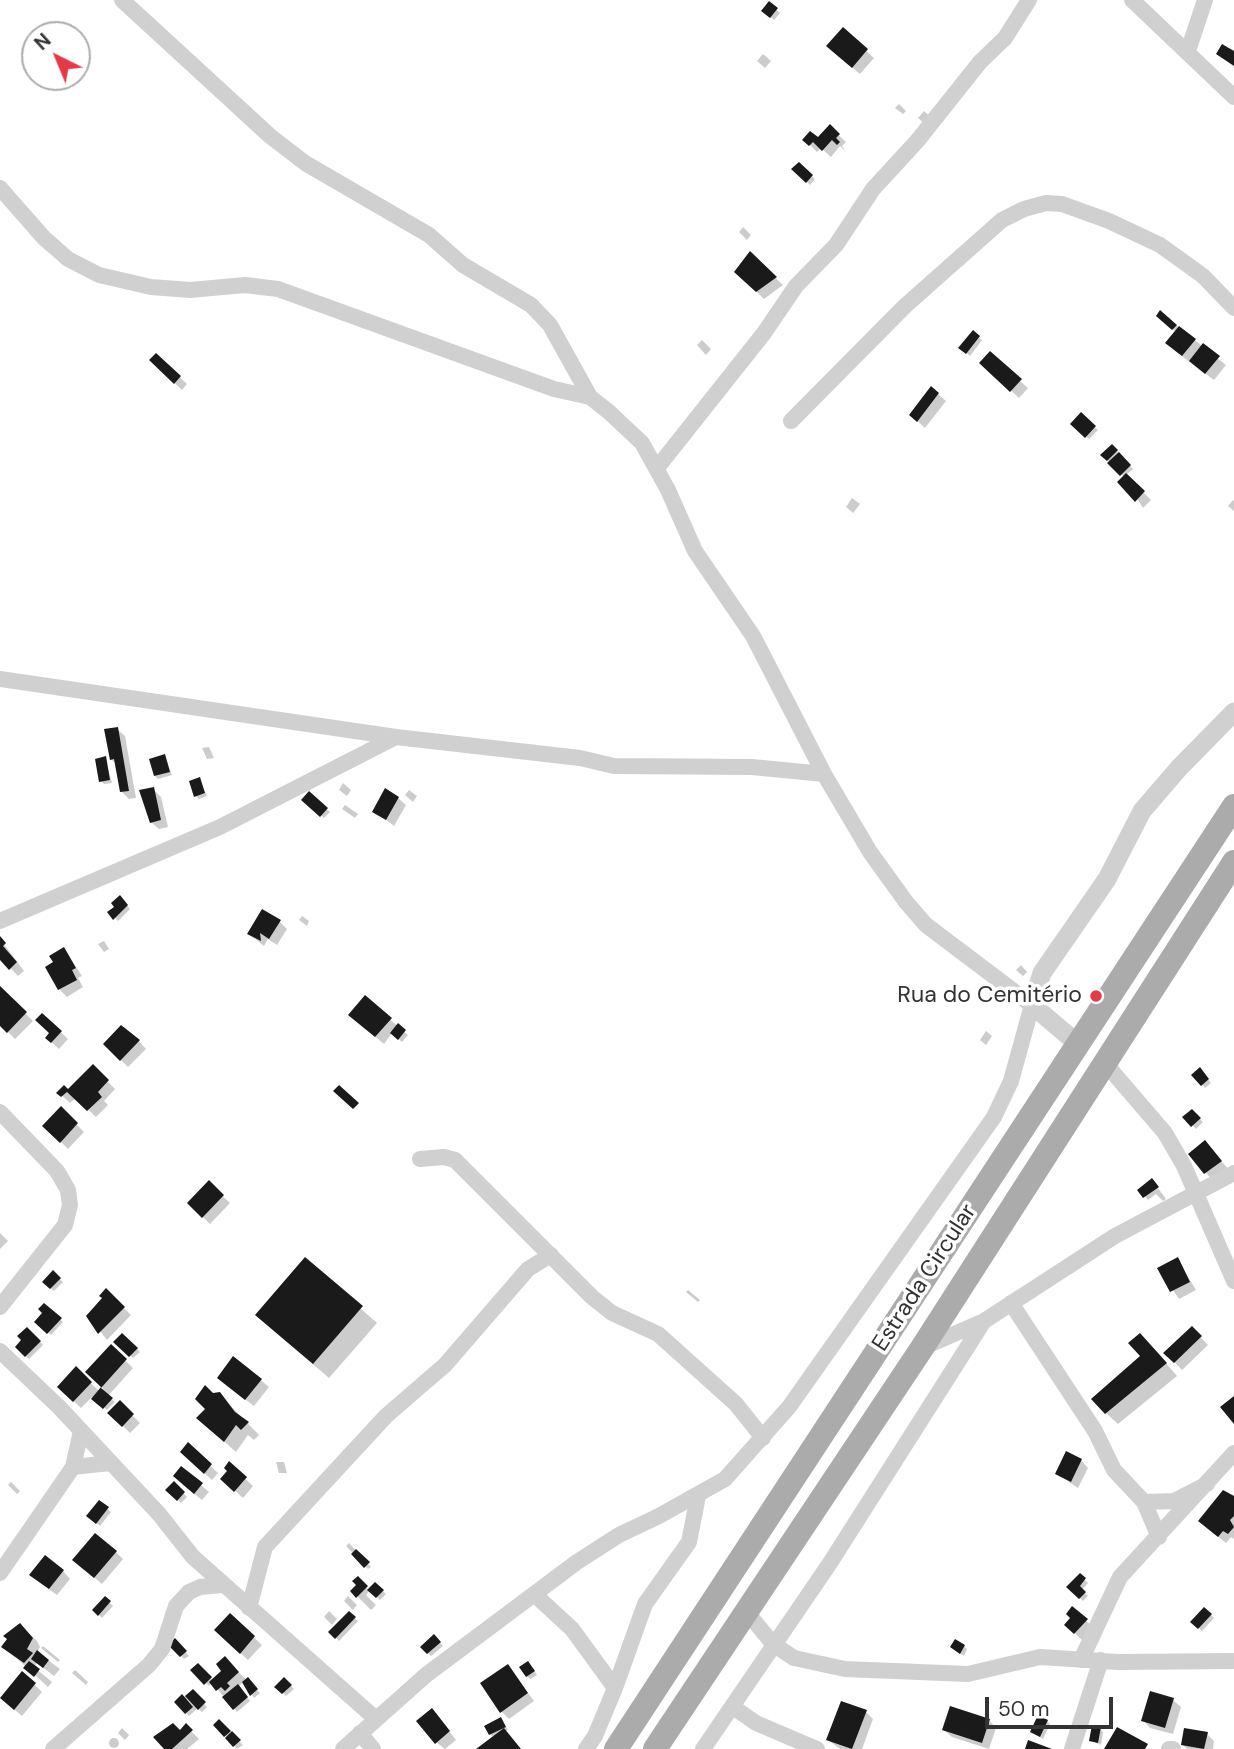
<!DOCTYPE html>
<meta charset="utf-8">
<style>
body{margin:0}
#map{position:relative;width:1234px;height:1749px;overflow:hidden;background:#fff;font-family:"DM Sans",sans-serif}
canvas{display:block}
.north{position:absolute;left:21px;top:21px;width:70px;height:70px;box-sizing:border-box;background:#fff;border:2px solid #adadad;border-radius:50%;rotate:317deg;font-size:19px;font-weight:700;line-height:28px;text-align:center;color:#333}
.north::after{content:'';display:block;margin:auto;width:24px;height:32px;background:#e63946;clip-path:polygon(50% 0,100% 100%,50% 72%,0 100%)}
.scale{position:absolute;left:985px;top:1697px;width:128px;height:32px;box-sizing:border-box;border:4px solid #333;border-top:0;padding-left:9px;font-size:21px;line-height:24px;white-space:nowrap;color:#333;-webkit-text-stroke:5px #fff;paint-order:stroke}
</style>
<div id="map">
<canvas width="1234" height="1749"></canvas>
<div class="north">N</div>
<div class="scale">50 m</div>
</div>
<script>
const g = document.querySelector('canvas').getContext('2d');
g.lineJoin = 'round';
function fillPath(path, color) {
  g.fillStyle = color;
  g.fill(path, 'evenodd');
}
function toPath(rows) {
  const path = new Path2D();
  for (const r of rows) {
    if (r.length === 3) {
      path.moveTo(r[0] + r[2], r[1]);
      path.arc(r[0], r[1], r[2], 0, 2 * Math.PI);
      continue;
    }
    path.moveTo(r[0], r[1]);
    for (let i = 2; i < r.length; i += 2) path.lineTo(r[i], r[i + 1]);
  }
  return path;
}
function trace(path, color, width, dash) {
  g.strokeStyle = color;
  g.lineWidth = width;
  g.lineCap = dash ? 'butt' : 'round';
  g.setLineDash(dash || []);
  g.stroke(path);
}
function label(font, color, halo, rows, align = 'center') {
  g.font = font + ' "DM Sans",sans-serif';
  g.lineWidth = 7;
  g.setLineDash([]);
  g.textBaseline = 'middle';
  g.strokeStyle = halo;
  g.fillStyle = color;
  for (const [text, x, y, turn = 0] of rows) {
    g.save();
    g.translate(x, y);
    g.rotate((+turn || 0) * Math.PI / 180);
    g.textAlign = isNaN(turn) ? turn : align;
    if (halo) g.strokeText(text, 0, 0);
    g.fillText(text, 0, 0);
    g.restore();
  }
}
const shadow = toPath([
 [769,3,780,13,774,20,763,11],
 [843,30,874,58,860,74,836,54],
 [763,54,771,61,765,68,757,61],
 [899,104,906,111,903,114,895,108],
 [924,111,933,119,927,126,918,118],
 [830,127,846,142,842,146,845,151,840,146,831,157,821,148,817,152,805,140,818,140],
 [799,164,815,179,810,185,794,169],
 [743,227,751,235,747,240,739,232],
 [750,254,783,285,764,299,736,272],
 [1161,313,1226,365,1214,380,1175,351,1176,332,1158,316],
 [973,332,982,340,970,356,961,348],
 [702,340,711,349,706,355,697,345],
 [156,355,187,384,182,390,151,360],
 [989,370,1020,381,1028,388,1019,398],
 [938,394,946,401,925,428,911,415],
 [1081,415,1098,430,1089,439,1072,424],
 [1112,446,1133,469,1126,475,1151,500,1143,508,1124,477,1103,455],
 [852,498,860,504,853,513,846,507],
 [1233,500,1234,501,1234,511,1228,506],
 [117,729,125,736,136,798,129,799,122,792,117,765,111,759],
 [209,747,214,758,207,759,202,748],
 [165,756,172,775,158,779,155,776],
 [105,758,112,783,104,784,101,781],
 [199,779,207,796,199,799,196,796],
 [343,783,351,790,347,796,339,790],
 [153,789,161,797,168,827,159,829,151,822],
 [409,790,417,796,413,802,405,795],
 [309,794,330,812,324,818,304,800],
 [398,798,406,805,394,826,374,811],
 [345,805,358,814,355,818,342,809],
 [120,897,130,909,118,921,110,912,116,907],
 [302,916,309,921,307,926,299,920],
 [279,921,287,929,277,945,268,939,264,946,249,934],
 [0,939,24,971,18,976,0,957],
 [104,941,109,949,104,952,98,944],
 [64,949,82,976,78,978,83,987,67,997,59,989,55,963],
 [1021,965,1027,972,1023,976,1016,970],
 [0,988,33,1021,15,1039,0,1024],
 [365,998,408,1035,402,1042,392,1033,384,1044,358,1022],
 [43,1015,68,1039,59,1049,47,1038,51,1033],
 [986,1031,992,1036,986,1045,980,1040],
 [131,1033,146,1049,128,1067,105,1044],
 [93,1067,115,1089,104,1101,108,1105,96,1117,76,1098,70,1103,59,1093,68,1092],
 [1200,1070,1211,1083,1205,1088,1194,1075],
 [61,1109,84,1132,68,1149,45,1126],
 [1192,1111,1203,1122,1196,1129,1185,1117],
 [1212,1150,1228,1169,1213,1181,1190,1154],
 [209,1183,230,1203,210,1224,189,1203],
 [1155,1184,1166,1199,1163,1201,1156,1194,1148,1200,1140,1190],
 [0,1233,8,1241,0,1249],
 [1177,1259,1196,1290,1179,1299,1159,1269],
 [305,1260,377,1323,329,1378,273,1330],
 [53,1273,63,1282,54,1291,44,1282],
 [688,1290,700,1300,698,1302,686,1292],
 [106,1291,131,1315,107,1340,88,1316,104,1299],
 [45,1305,63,1322,51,1335,36,1322,44,1313],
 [1192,1328,1208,1345,1182,1370,1166,1353],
 [27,1329,43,1345,29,1359,17,1347],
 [122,1335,140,1352,133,1358,116,1342],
 [111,1347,133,1368,108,1396,115,1402,107,1410,92,1397,81,1408,59,1387,76,1369,100,1392,103,1388,87,1372],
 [1152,1347,1177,1376,1118,1424,1106,1413],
 [234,1358,269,1387,254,1406,226,1385],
 [219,1394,259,1435,254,1440,248,1435,236,1452,210,1429,207,1409,213,1395],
 [120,1403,140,1423,130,1433,110,1413],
 [189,1445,218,1473,212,1480,182,1452],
 [1081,1460,1088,1468,1078,1488,1057,1474],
 [276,1462,284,1462,287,1473,279,1473],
 [230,1464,253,1486,243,1498,222,1479,229,1471],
 [11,1482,20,1491,17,1494,8,1485],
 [174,1484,187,1497,181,1503,168,1490],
 [182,1484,201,1485,209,1492,202,1500],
 [1234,1498,1234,1539,1231,1537,1226,1543,1207,1528],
 [100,1502,111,1512,100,1526,92,1519],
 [349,1543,371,1567,368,1569,346,1546],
 [116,1552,123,1559,102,1584,82,1567],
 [63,1571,70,1579,57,1595,39,1582],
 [1080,1575,1088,1583,1082,1590,1088,1596,1083,1601,1069,1587],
 [357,1578,369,1590,375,1584,386,1594,380,1600,370,1590,366,1595,376,1605,371,1610,352,1591,359,1585],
 [348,1596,357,1605,353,1610,344,1601],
 [105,1598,113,1606,102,1618,94,1610],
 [1072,1608,1094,1628,1082,1640,1066,1625,1072,1618],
 [1204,1609,1214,1618,1202,1631,1193,1622],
 [329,1611,337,1619,332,1625,324,1617],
 [349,1613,358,1621,339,1641,331,1632],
 [230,1615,262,1645,248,1660,223,1637],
 [20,1625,37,1641,40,1647,37,1652,60,1669,54,1676,37,1663,34,1667,52,1682,48,1687,3,1646],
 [434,1636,443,1646,431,1656,422,1647],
 [175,1641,189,1656,184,1659,171,1645],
 [43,1646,60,1660,58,1662,41,1648],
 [964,1646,967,1649,964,1656,955,1650],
 [225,1659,260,1693,254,1698,244,1681,238,1687,250,1701,237,1712,212,1683,209,1686,193,1670,198,1665,213,1681,224,1671],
 [508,1666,534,1701,509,1719,501,1711],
 [531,1666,537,1675,530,1679,527,1676],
 [75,1670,88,1682,86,1685,72,1673],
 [23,1674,42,1692,22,1716,2,1699],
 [284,1679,294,1689,286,1696,277,1687],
 [192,1691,207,1707,202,1712,198,1708,189,1716,177,1702],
 [1173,1700,1181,1707,1173,1734,1150,1728,1143,1720],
 [866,1712,873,1719,862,1749,840,1749,828,1740],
 [439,1718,456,1740,445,1749,436,1742],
 [501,1719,508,1730,505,1732,518,1749,479,1749,494,1738,490,1734],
 [989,1720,996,1728,989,1749,952,1737,944,1730],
 [1047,1721,1050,1724,1043,1739,1032,1732],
 [219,1722,243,1745,237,1749,216,1725],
 [186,1726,199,1739,187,1749,167,1749],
 [122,1728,129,1735,125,1740,118,1733],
 [1100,1729,1103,1732,1101,1745,1091,1740],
 [1207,1734,1214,1741,1213,1749,1187,1749,1183,1745],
 [114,1743,5]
]);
const building = toPath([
 [769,1,778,8,770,18,761,11],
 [843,27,868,49,852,68,826,46],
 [1222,44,1234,51,1234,66,1216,54],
 [830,124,840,134,836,138,840,142,837,145,832,140,822,151,813,142,809,146,802,140,810,131,818,137],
 [799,162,813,175,806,183,791,169],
 [750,251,777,277,756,292,734,272],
 [1160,310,1177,325,1172,330,1156,316],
 [1179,326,1196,339,1182,356,1165,343],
 [973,330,980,336,966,354,958,348],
 [1203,343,1220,356,1205,374,1189,361],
 [990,351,1022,379,1010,392,979,363],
 [156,353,181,376,174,384,149,360],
 [931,386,939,393,917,422,909,415],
 [1081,412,1096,426,1085,438,1070,424],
 [1112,444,1118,450,1107,461,1100,455],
 [1119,452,1131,465,1120,476,1107,463],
 [1126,473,1145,491,1135,502,1117,482],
 [118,727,129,791,120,792,114,759,110,760,104,729],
 [165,754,170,772,154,776,149,759],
 [106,756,110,780,99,782,95,759],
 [200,777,205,793,194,797,189,781],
 [154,787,161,820,150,823,139,790],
 [385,788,399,797,386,820,372,812],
 [309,791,328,808,320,817,301,800],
 [120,895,128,905,113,920,107,912,114,907,111,903],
 [262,909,281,920,269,939,260,933,261,941,247,934],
 [0,936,6,943,3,946,17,962,9,970,0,960],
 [64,947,76,968,72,970,77,980,58,990,45,967,53,962,49,956],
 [0,986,27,1012,7,1033,0,1026],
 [365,995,392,1018,375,1037,348,1015],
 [42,1013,62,1031,51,1043,45,1038,49,1033,35,1020],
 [398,1023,406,1030,398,1040,390,1033],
 [121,1025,140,1040,120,1061,103,1044],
 [93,1064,109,1080,98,1092,102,1097,87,1111,67,1092,61,1097,56,1093,64,1085,68,1089],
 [1200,1067,1209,1079,1201,1086,1191,1075],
 [339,1085,359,1103,353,1109,333,1091],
 [61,1106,78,1123,60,1143,42,1126],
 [1192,1109,1201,1118,1191,1127,1182,1117],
 [1205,1140,1222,1161,1204,1174,1188,1154],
 [1152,1178,1159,1187,1143,1198,1137,1190],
 [209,1180,224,1195,202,1218,187,1203],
 [305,1257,363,1306,313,1364,255,1315],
 [1178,1257,1190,1282,1170,1292,1157,1268],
 [53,1270,61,1278,50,1289,42,1282],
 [106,1288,125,1307,98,1334,86,1316,102,1298,99,1296],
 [44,1303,62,1318,47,1334,34,1322,42,1313,38,1309],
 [1192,1326,1202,1336,1174,1363,1163,1353],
 [27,1327,41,1341,25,1357,15,1347,21,1340,17,1336],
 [122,1333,138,1348,129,1357,113,1342],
 [1140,1333,1167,1363,1105,1414,1091,1399,1140,1356,1128,1343],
 [111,1344,127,1359,101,1388,113,1398,103,1409,91,1399,101,1387,85,1372],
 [233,1356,262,1379,245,1400,217,1378],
 [76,1366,92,1382,73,1402,57,1387],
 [205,1385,213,1393,220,1392,235,1412,249,1422,241,1430,236,1425,224,1442,196,1418,205,1409,195,1399],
 [1234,1396,1234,1424,1220,1407],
 [120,1400,134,1414,122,1427,107,1413],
 [188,1442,212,1464,204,1474,180,1452],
 [1066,1451,1082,1459,1071,1482,1055,1474],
 [229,1461,247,1477,234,1492,220,1479,227,1471,224,1468],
 [181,1466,203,1483,194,1494,173,1476],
 [174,1481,185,1492,177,1501,165,1490],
 [1223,1490,1234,1496,1234,1516,1230,1520,1234,1527,1228,1534,1223,1531,1218,1537,1198,1521],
 [99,1500,109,1507,96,1524,86,1516],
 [95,1533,117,1551,94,1578,72,1560],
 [356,1549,370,1562,364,1568,351,1554],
 [45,1555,64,1570,49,1589,29,1575],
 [1080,1573,1086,1578,1080,1586,1086,1592,1079,1599,1066,1587],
 [358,1576,368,1586,356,1598,350,1591,356,1585,352,1581],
 [375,1582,384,1590,376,1598,367,1590],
 [105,1596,111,1601,98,1616,92,1610],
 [1072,1606,1088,1619,1074,1634,1064,1625,1070,1618,1066,1614],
 [1204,1607,1212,1614,1198,1629,1190,1622],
 [349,1611,356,1617,335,1639,328,1632],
 [230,1613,255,1636,240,1654,214,1630],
 [20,1623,33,1638,27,1649,33,1653,24,1663,1,1647,7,1639,3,1636],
 [434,1634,441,1642,427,1654,420,1647],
 [175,1638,187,1651,180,1657,168,1645],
 [955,1639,965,1645,960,1654,950,1647],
 [37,1650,49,1660,43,1668,31,1659],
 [225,1656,239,1672,227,1683,230,1686,225,1691,221,1687,216,1691,209,1682,221,1671,216,1664],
 [29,1661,40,1669,34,1677,23,1668],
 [528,1661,535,1671,526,1677,519,1667],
 [198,1663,212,1677,204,1685,190,1670],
 [508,1664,528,1693,500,1713,480,1683],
 [22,1671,36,1683,14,1710,0,1698],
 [248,1677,258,1689,250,1696,242,1682],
 [284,1677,292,1685,282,1694,274,1687],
 [238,1684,248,1697,233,1710,222,1697],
 [193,1689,206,1702,198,1710,185,1696],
 [1150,1691,1174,1698,1165,1728,1141,1721],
 [182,1694,193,1707,185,1714,174,1702],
 [841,1701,867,1710,852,1749,826,1740],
 [950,1706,990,1719,982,1743,942,1730],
 [432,1708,450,1731,435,1744,416,1721],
 [1038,1715,1048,1720,1040,1737,1030,1732],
 [501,1717,506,1727,489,1735,484,1726],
 [219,1719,231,1731,224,1737,213,1725],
 [173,1723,180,1730,186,1723,193,1730,172,1749,164,1749,153,1737],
 [1092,1725,1101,1727,1098,1743,1089,1741],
 [1117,1727,1148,1744,1145,1749,1104,1749],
 [504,1728,521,1749,476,1749],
 [1184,1728,1208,1732,1204,1749,1181,1745],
 [232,1731,241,1740,233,1747,225,1738],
 [1028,1740,1052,1749,1025,1749]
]);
const minor = toPath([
 [122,0,270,136,305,163,429,235,463,265,531,305,550,325,590,397],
 [1132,0,1234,97],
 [1188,51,1205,0],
 [0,188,44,238,68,259,99,275,151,287,190,290,245,285,278,289,554,389,590,397,609,412,642,443,668,490,695,551,753,636,824,774,870,852,906,902,926,925,1032,1005,1011,1081,994,1117,789,1407,725,1479,659,1516,619,1535,577,1562,426,1675,343,1749],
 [791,421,905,306,1002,220,1024,209,1046,203,1062,204,1109,221,1160,245,1203,276,1234,308],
 [657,468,764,333,796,286,836,245,873,189,918,140,980,62,1005,38,1029,0],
 [0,679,396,737,580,758,614,766,752,767,824,774],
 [0,921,220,827,396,737],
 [1104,1062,1165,1133,1184,1166,1234,1281],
 [0,1112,57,1171,68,1190,70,1205,65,1225,0,1307],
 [420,1159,444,1157,455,1160,592,1297,612,1313,658,1334,736,1404,763,1438],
 [1011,1303,1095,1431,1114,1470,1144,1502,1174,1501,1207,1484],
 [922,1348,984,1321,1115,1236,1234,1173],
 [0,1351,59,1407,159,1514,193,1557,376,1719],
 [73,1467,110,1463],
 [1144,1502,1159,1537],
 [0,1573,73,1467,81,1431],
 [534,1594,572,1629,615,1688],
 [249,1608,265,1547,386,1416,445,1365,528,1269,551,1255],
 [746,1611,773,1644,794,1658,845,1669,968,1674,1040,1657,1118,1662,1234,1661],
 [1081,1660,1120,1577,1234,1453],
 [733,1707,756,1723,817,1749],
 [360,1733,373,1749],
 [53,1749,149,1665,162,1649,176,1606,189,1592,200,1587,222,1585],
 [586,1749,595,1736,615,1688,645,1604,689,1542,698,1496],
 [703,1749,830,1563,984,1321],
 [1072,1749,1101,1660],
 [1169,1749,1173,1749]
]);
const tertiary = toPath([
 [1078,1044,1032,1005,1042,973,1107,879,1142,811,1179,768,1234,712]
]);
const primary = toPath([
 [616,1749,1234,806],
 [655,1749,922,1348,1234,862]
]);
const markers = [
 [1096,996,7,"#e63946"]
];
const poiNames = [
 ["Rua do Cemitério",1082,996]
];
const streetNames = [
 ["Estrada Circular",925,1278,-57]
];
fillPath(shadow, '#0003');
fillPath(building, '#1a1a1a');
trace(minor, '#d0d0d0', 16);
trace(tertiary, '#d0d0d0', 19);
trace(primary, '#ababab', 24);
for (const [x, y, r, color] of markers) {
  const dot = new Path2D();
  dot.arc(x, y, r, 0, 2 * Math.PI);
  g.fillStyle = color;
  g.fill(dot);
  trace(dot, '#fff', 2.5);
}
label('23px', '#333', '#fff', poiNames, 'right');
label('23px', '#333', '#fff', streetNames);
</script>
